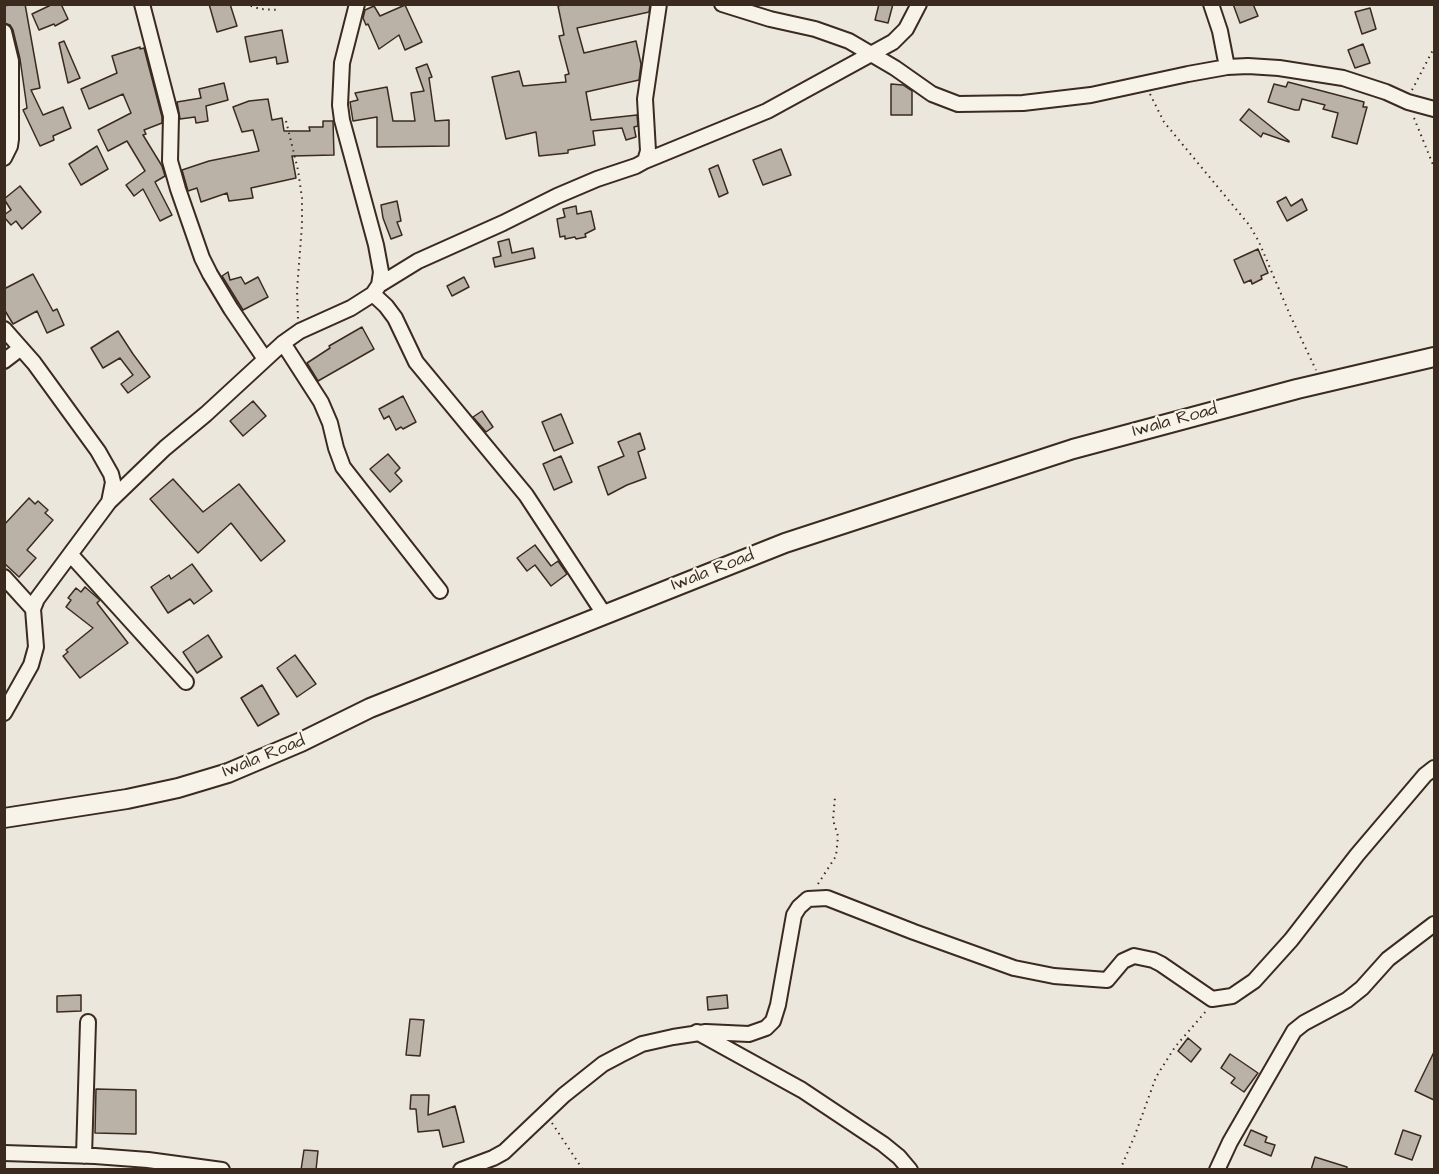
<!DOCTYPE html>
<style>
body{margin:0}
#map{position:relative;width:1439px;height:1174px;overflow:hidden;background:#ece7dc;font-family:"Architects Daughter",sans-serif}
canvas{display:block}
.frame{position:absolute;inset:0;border:6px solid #3b2a1e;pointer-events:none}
</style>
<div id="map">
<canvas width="1439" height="1174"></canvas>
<div class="frame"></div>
</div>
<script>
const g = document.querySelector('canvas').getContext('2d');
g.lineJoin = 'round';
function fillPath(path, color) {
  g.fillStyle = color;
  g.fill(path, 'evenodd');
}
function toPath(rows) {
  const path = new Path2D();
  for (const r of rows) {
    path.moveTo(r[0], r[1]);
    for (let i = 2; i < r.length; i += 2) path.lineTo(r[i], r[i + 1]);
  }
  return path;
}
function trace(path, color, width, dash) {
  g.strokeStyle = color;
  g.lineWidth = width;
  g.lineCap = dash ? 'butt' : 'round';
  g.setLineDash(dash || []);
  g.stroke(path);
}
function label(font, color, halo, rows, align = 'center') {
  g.font = font + ' "Architects Daughter",sans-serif';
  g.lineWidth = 4.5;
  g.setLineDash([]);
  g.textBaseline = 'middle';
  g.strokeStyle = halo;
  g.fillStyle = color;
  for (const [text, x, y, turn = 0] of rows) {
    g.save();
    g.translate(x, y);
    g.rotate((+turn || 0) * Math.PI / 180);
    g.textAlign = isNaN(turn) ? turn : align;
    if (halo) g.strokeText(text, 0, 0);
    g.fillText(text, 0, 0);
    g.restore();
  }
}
const building = toPath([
 [14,4,25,4,40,88,31,90,43,115,63,107,71,128,53,136,54,140,40,146,23,110,27,108,20,59,13,30,10,25,4,23,4,6,14,4],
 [53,4,61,4,68,19,55,26,54,24,39,30,32,14,53,4],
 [209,4,230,4,237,26,217,32,209,4],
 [565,4,650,4,649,12,577,28,584,53,636,41,641,64,639,80,586,92,591,120,637,115,638,126,634,127,636,137,626,140,622,128,593,131,595,145,568,150,568,153,539,156,536,132,506,139,492,77,519,71,523,86,566,82,565,75,569,74,559,36,564,35,558,6,565,4],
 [879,4,893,4,888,23,875,20,879,4],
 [1233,4,1253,4,1258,16,1240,23,1233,4],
 [405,5,422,42,405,50,399,35,379,49,368,24,366,25,363,18,365,10,374,6,380,16,405,5],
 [1370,8,1376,29,1362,34,1355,12,1370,8],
 [282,30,288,62,277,64,276,57,250,62,245,37,282,30],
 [64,41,80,78,68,83,59,43,64,41],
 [1363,44,1370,63,1355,68,1348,50,1363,44],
 [140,47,140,49,144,48,162,117,162,123,144,130,146,134,143,135,162,166,165,176,155,182,172,215,160,221,143,189,134,196,126,185,145,171,127,141,108,151,98,130,131,113,123,94,89,109,81,89,117,73,112,56,140,47],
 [427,64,432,77,429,78,435,121,449,120,449,146,377,147,377,117,353,121,350,102,358,100,355,93,387,87,393,121,415,121,411,93,424,91,416,68,427,64],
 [1288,82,1364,102,1363,107,1367,107,1357,144,1332,137,1338,113,1323,109,1325,105,1302,99,1299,110,1295,110,1268,102,1274,84,1286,87,1288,82],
 [224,83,228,100,206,106,208,121,196,123,195,117,180,119,177,102,201,98,199,89,224,83],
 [891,84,903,85,912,91,912,115,891,115,891,84],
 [268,99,272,120,282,118,284,131,310,131,309,127,323,127,323,121,333,121,334,155,292,156,296,178,251,188,253,198,229,201,227,193,201,202,197,188,188,191,182,170,209,161,259,151,253,130,242,132,233,107,249,101,268,99],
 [1249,109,1289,141,1289,142,1263,133,1261,137,1240,120,1249,109],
 [97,146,108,169,81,185,69,164,97,146],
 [781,149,791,175,763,185,753,160,781,149],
 [718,165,728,193,719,197,709,169,718,165],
 [20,186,41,212,22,229,16,221,11,225,4,217,4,215,11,210,4,199,20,186],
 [1286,197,1291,206,1302,199,1307,210,1287,221,1277,202,1286,197],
 [397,201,401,221,397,222,402,235,391,239,383,218,381,205,397,201],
 [576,206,577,214,591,211,595,229,585,234,586,237,576,239,575,237,565,239,565,236,560,237,557,219,565,217,563,209,576,206],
 [509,239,512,253,533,248,535,258,495,267,493,258,501,256,498,242,509,239],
 [1258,249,1268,273,1261,276,1262,279,1252,284,1251,280,1244,283,1234,260,1258,249],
 [228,272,230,280,241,277,245,284,258,277,268,297,243,310,222,276,228,272],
 [33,274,53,311,57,309,64,325,47,333,37,311,13,324,4,309,4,289,33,274],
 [464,277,469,287,452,296,447,286,464,277],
 [362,327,374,349,318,381,307,363,330,348,329,346,362,327],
 [118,331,133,354,150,377,128,393,121,384,133,375,120,358,103,368,91,348,118,331],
 [403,396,416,422,403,429,401,427,396,430,389,416,384,419,379,409,403,396],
 [253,401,266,416,243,436,230,421,253,401],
 [482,411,493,427,486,432,473,417,482,411],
 [561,414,573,443,554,451,542,422,561,414],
 [640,433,645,449,638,452,646,478,627,485,608,495,598,467,624,456,618,442,640,433],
 [388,454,400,468,395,473,402,481,390,492,370,469,388,454],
 [561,456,572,482,554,490,543,464,561,456],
 [173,479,203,512,239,484,285,541,261,561,231,523,198,553,150,499,173,479],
 [29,498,35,504,38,501,48,510,45,513,53,520,27,550,36,558,19,577,4,563,4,525,29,498],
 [535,545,551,566,558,561,567,574,551,586,535,565,527,571,517,558,535,545],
 [192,564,212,591,194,604,190,599,168,613,151,587,169,575,171,579,192,564],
 [85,587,100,600,97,603,128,643,80,678,63,656,68,652,66,650,93,628,66,607,71,600,68,598,76,588,81,592,85,587],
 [208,635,222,657,197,673,183,652,208,635],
 [295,655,316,684,297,697,277,668,295,655],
 [262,685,279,714,258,726,241,698,262,685],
 [81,995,81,1011,57,1012,57,996,81,995],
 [727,995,728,1008,708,1010,707,997,727,995],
 [410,1019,424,1020,420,1056,406,1055,410,1019],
 [1188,1038,1201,1049,1191,1062,1178,1051,1188,1038],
 [1434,1052,1434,1100,1415,1091,1434,1052],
 [1230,1054,1258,1073,1244,1092,1231,1083,1235,1078,1221,1068,1230,1054],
 [96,1089,136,1090,136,1134,95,1133,96,1089],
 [411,1095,429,1095,428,1115,455,1106,464,1142,443,1147,439,1130,418,1132,416,1109,410,1109,411,1095],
 [1251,1130,1267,1137,1265,1142,1275,1145,1271,1156,1244,1145,1251,1130],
 [1403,1130,1421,1136,1412,1160,1395,1154,1403,1130],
 [304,1150,318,1151,316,1170,301,1170,304,1150],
 [1315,1157,1347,1167,1347,1170,1311,1170,1315,1157]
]);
const path = toPath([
 [245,4,260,9,280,10],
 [1412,90,1434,48],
 [1150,94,1164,122,1250,226,1259,242,1290,315,1316,370],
 [1414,118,1434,167],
 [286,121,298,170,302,198,302,225,297,290,298,319],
 [818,884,836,856,838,836,833,820,835,797],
 [552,1123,583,1170],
 [1120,1170,1135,1135,1156,1077,1175,1047,1207,1010]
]);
const minor = toPath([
 [142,4,171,116,170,161,178,189,202,258,210,274,231,309,265,359],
 [722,4,770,19,815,29,849,41,895,68,932,94,958,104,1023,103,1091,95,1188,74,1227,67,1248,66,1279,68,1343,78,1386,92,1408,102,1434,109],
 [1211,4,1220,31,1227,67],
 [4,32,11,61,11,139,10,146,4,158],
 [645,161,767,111,893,42,906,29,919,4],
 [379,285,418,261,503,223,557,196,597,179,636,166,645,161,648,151,645,99,659,4],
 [373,294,386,306,395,318,416,362,526,495,604,614],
 [4,329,34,363,98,451,111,474,113,482,109,502,37,599,33,609,36,647,31,665,4,713],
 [283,343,321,402,330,423,336,448,343,467,440,591],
 [4,361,21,348],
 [109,502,165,448,206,414,283,343,300,331,351,308,373,294,379,285,381,272,376,245,342,120,340,105,342,63,357,4],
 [71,555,186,682],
 [4,577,33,609],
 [697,1032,802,1090,883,1144,899,1157,910,1170],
 [4,1153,95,1156,148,1160,222,1170],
 [84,1156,88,1022],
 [461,1170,493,1158,504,1152,564,1095,603,1064,620,1055,642,1044,673,1037,706,1032,749,1034,766,1028,773,1021,778,1005,794,915,799,907,808,899,827,898,914,932,1014,968,1054,976,1107,980,1123,961,1134,956,1153,960,1161,964,1212,999,1232,996,1254,981,1291,940,1357,855,1425,775,1434,768],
 [1217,1170,1230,1142,1294,1031,1304,1023,1347,1000,1362,988,1388,959,1434,924]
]);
const tertiary = toPath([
 [4,818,127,799,178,788,228,773,301,742,370,708,785,543,1073,449,1297,389,1434,357]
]);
const streetNames = [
 ["Iwala Road",1175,421,-15],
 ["Iwala Road",713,571,-21],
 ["Iwala Road",264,757,-22]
];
fillPath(building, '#bab2a7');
trace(building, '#3b2a1e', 1.5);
trace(minor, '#3b2a1e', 18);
trace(tertiary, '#3b2a1e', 22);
trace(path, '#3b2a1e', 2, [1.5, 4.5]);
trace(minor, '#f7f3e8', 14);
trace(tertiary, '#f7f3e8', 18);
label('18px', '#3b2a1e', '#f7f3e8', streetNames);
</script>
